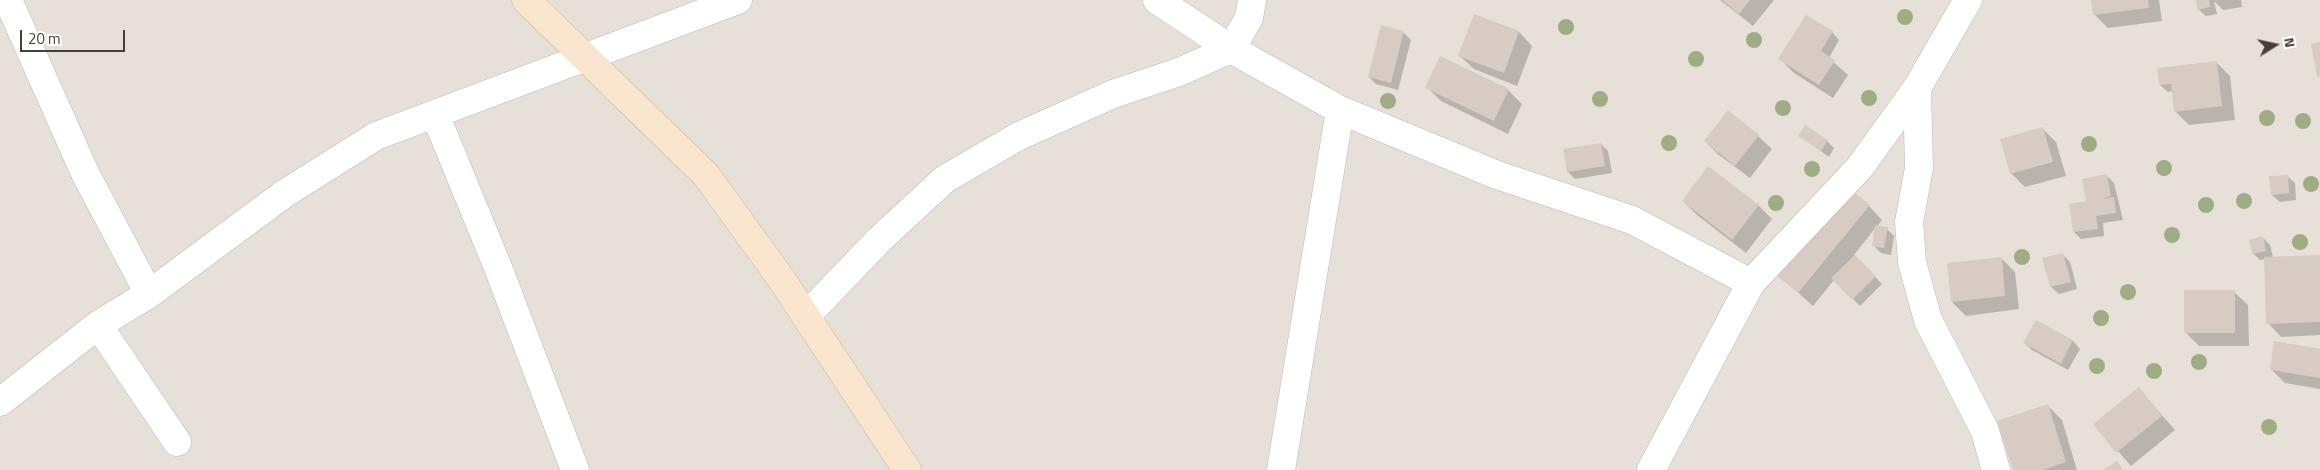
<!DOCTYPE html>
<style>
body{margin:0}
#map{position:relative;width:2320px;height:470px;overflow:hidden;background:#f4efea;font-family:"Titillium Web",sans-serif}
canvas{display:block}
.north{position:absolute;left:2250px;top:20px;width:50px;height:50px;-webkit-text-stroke:4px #fff;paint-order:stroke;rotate:80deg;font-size:14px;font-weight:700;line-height:20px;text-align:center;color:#473f39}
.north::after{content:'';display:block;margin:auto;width:18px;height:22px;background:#473f39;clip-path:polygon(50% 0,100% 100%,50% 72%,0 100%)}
.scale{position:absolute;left:20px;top:30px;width:105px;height:22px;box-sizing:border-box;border:2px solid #473f39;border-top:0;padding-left:6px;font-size:15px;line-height:18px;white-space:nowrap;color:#473f39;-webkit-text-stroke:4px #fff;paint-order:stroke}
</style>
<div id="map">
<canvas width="2320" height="470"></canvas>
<div class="north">N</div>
<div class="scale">20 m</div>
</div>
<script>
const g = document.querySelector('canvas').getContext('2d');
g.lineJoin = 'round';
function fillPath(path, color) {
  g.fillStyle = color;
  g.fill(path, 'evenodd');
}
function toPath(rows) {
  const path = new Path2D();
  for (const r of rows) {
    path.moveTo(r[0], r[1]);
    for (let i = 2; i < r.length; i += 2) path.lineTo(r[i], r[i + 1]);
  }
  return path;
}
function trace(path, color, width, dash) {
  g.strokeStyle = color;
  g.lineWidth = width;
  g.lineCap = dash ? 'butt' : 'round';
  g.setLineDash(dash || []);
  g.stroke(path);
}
const residential = toPath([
 [0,0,2320,0,2320,470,0,470]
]);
const shadow = toPath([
 [1720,0,1774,0,1753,26],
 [2093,0,2159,0,2162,21,2108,28,2094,14],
 [2197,0,2241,0,2242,7,2223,10,2214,1,2217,14,2206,16,2198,9],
 [1475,16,1519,32,1532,46,1517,86,1474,69,1460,56],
 [1403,32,1411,40,1398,90,1376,84,1369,77],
 [1832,32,1839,40,1829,58,1848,75,1833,98,1794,73,1780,59],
 [1441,58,1509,91,1522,104,1508,134,1441,101,1427,87],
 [2217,63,2230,76,2235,120,2189,125,2175,111,2173,91,2168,92,2160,85],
 [2042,128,2056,142,2066,176,2025,187,2011,173],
 [1758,136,1772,149,1750,178,1719,155,1705,141],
 [1800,136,1827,141,1834,148,1829,157],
 [1601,144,1608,151,1612,173,1575,179,1568,172],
 [2107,176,2114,183,2123,220,2103,223,2104,236,2081,239,2074,232],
 [2287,176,2295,183,2296,200,2280,202,2272,195],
 [1683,201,1758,205,1772,219,1746,253,1697,215],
 [1869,206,1882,220,1877,227,1887,229,1894,236,1891,255,1881,253,1873,245,1876,227,1854,255,1882,284,1860,306,1834,280,1813,306,1776,273],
 [2262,237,2270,245,2273,258,2320,256,2320,335,2281,337,2268,323,2265,259,2260,260,2253,253],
 [2062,254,2070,262,2077,289,2059,294,2051,287,2044,259],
 [2001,258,2015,272,2019,309,1966,316,1952,302],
 [2234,292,2248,305,2249,346,2199,346,2186,333],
 [2036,321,2073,341,2080,349,2068,370,2032,350,2024,343],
 [2320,350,2320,389,2285,383,2271,369],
 [2139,389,2175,430,2131,466,2095,425],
 [2048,406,2062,420,2077,470,2014,470]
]);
const building = toPath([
 [1722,0,1750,0,1739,14],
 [2091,0,2148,0,2149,8,2093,15],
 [2196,0,2209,0,2210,7,2197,10],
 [1474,14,1519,31,1504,73,1458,56],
 [1806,15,1833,31,1821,51,1835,60,1819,85,1778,59],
 [1381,25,1404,31,1391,83,1368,77],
 [2320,42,2320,76,2317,77,2311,44],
 [1440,56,1509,89,1494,121,1425,88],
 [2217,61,2222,106,2174,112,2171,84,2159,85,2157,68],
 [1728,110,1759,135,1735,166,1704,141],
 [1805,125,1828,140,1821,151,1798,136],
 [2043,127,2053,162,2010,174,2000,139],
 [1601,143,1605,166,1567,172,1563,149],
 [1708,166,1759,205,1732,240,1682,201],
 [2107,174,2111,196,2101,199,2114,197,2116,213,2096,216,2098,229,2073,232,2069,204,2086,201,2082,179],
 [2288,175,2289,193,2271,195,2269,176],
 [1845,185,1870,205,1798,293,1774,273],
 [1875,225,1888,227,1884,248,1872,246],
 [2263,236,2266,251,2252,254,2249,240],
 [2063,253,2071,282,2050,287,2042,258],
 [1855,255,1876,276,1852,300,1831,278],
 [2320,255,2320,322,2266,324,2264,257],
 [2002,257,2005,296,1951,302,1947,263],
 [2184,290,2235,290,2235,333,2184,333],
 [2036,320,2073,340,2061,364,2023,343],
 [2274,341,2320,349,2320,378,2270,370],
 [2139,387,2162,416,2116,453,2093,424],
 [2048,404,2066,462,2043,470,2013,470,1997,421],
 [2117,461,2123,470,2102,470]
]);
const street = toPath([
 [8,0,85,173,149,294],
 [1157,0,1231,49,1340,110,1497,175,1632,220,1751,283],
 [1917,88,1919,168,1909,222,1912,262,1928,320,1985,431,1996,470],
 [435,114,499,270,575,470],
 [806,316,880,239,945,179,1019,136,1113,94,1179,72,1231,49,1249,18,1252,0],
 [98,325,177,442],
 [0,402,98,325,149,294,284,194,376,136,738,0],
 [1281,470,1340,110],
 [1651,470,1751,283,1860,167,1917,88,1968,0]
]);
const secondary = toPath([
 [526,0,706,175,782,280,907,470]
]);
const trees = [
 [1905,17],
 [1566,27],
 [1754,40],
 [1696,59],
 [1869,98],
 [1600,99],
 [1388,101],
 [1783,108],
 [2267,118],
 [2303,121],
 [1669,143],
 [2089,144],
 [2164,168],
 [1812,169],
 [2311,184],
 [2244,201],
 [1776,203],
 [2206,205],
 [2172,235],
 [2300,242],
 [2022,257],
 [2128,292],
 [2101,318],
 [2199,362],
 [2097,366],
 [2154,371],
 [2269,427]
];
fillPath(residential, '#e7e0d9');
fillPath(shadow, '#0003');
fillPath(building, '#d7cbc4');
trace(street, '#c2b8b0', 29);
trace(secondary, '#cfb89e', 29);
trace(street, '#fff', 28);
trace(secondary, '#fae6ce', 28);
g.fillStyle = '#9fac84';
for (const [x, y] of trees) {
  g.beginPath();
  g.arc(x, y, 8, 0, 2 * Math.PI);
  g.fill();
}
</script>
